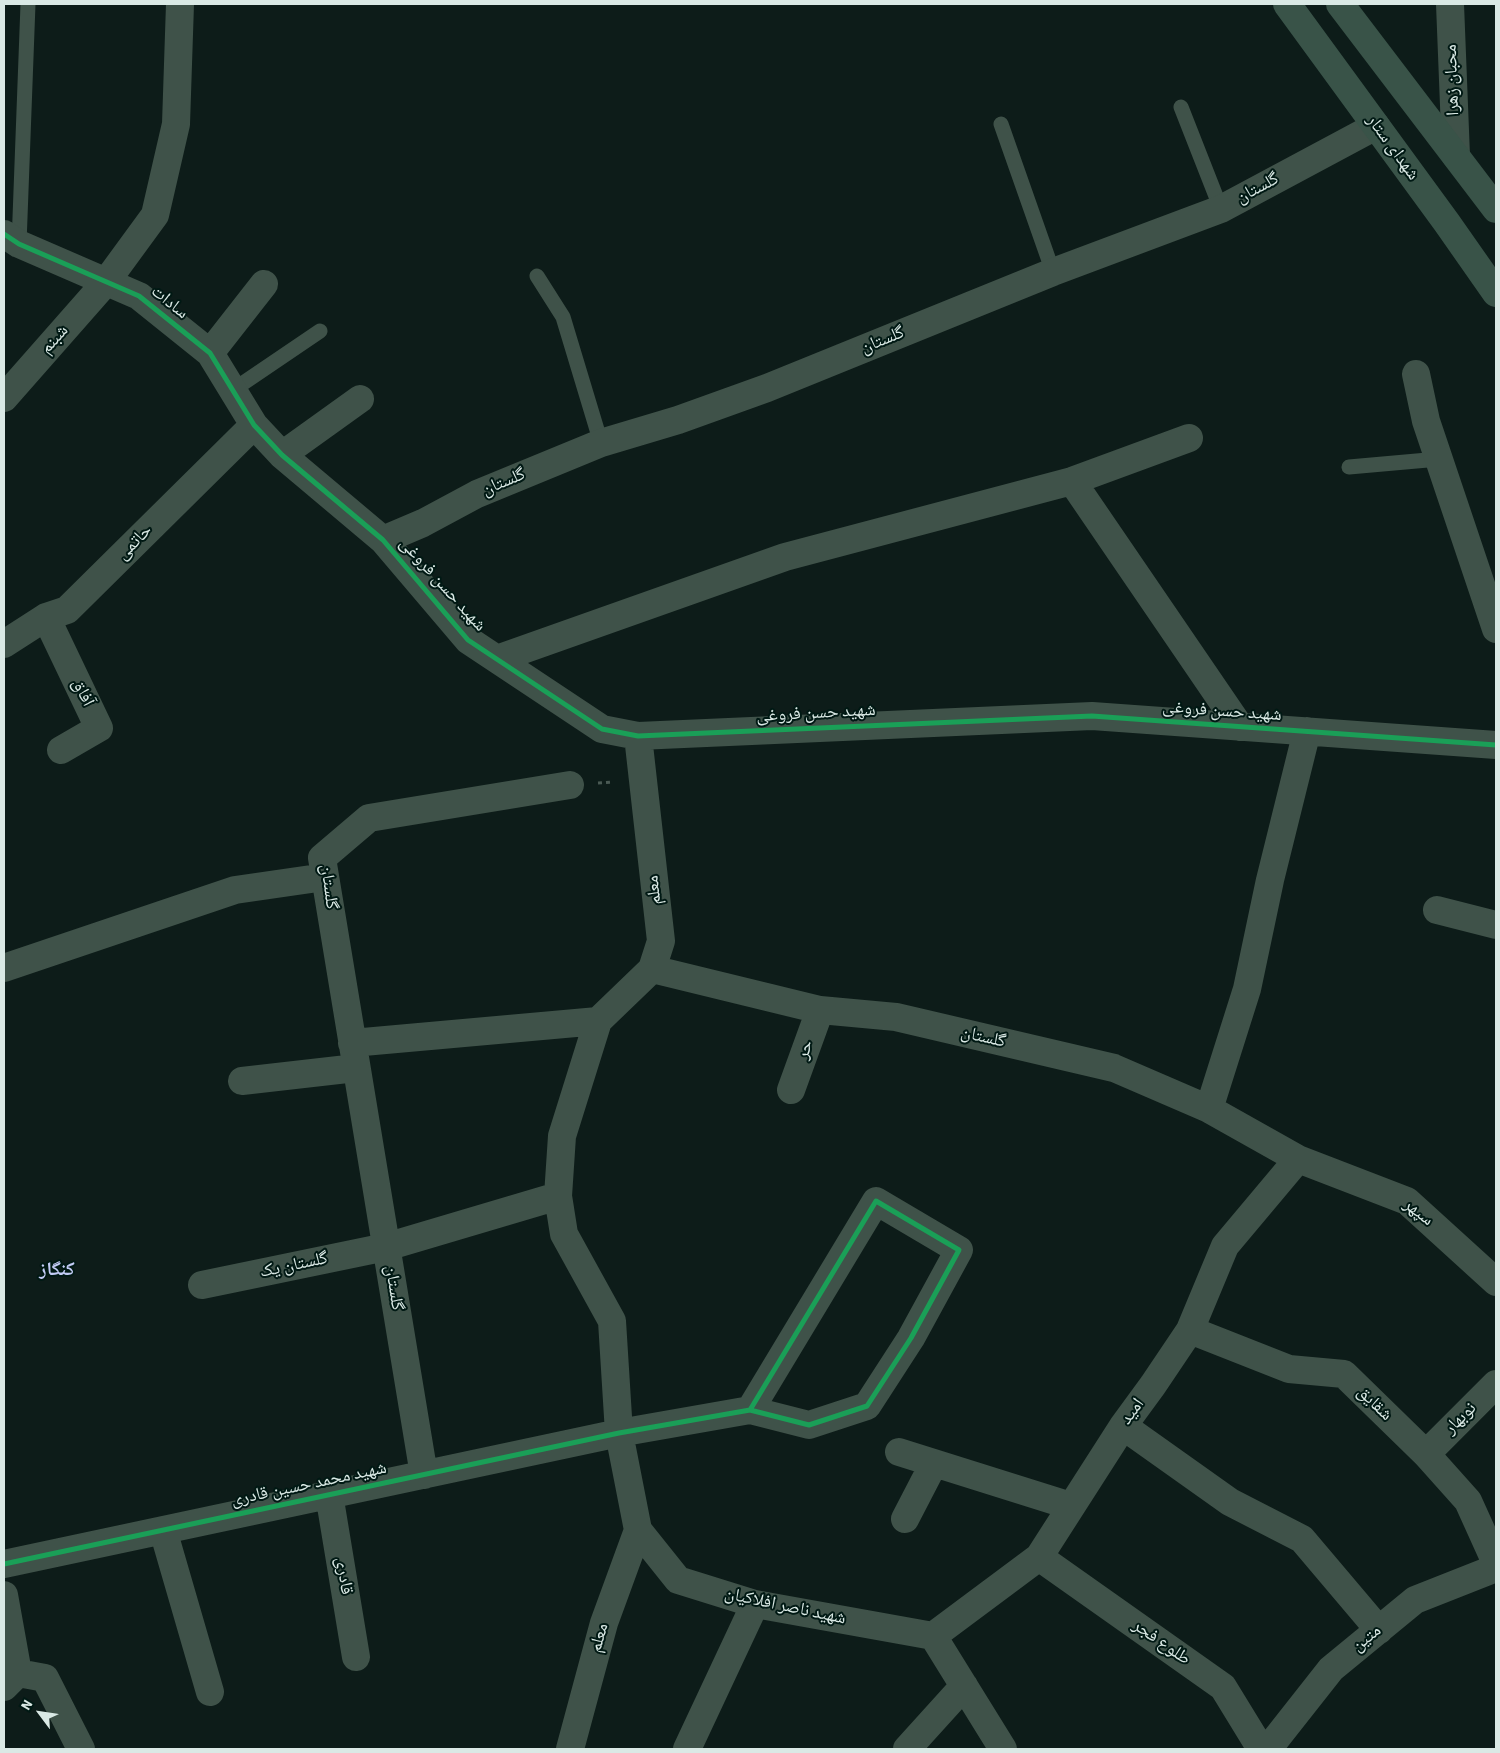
<!DOCTYPE html>
<meta charset="utf-8">
<style>
body{margin:0}
#map{position:relative;width:1500px;height:1753px;overflow:hidden;background:#0d1c19;font-family:"Source Sans 3",sans-serif}
canvas{display:block}
.frame{position:absolute;inset:0;border:5px solid #dae9e5;pointer-events:none}
.north{position:absolute;left:15px;top:1688px;width:50px;height:50px;-webkit-text-stroke:4px #001914;paint-order:stroke;rotate:301deg;font-size:14px;font-weight:700;line-height:20px;text-align:center;color:#dae9e5}
.north::after{content:'';display:block;margin:auto;width:18px;height:22px;background:#dae9e5;clip-path:polygon(50% 0,100% 100%,50% 72%,0 100%)}
</style>
<div id="map">
<canvas width="1500" height="1753"></canvas>
<div class="frame"></div>
<div class="north">N</div>
</div>
<script>
const g = document.querySelector('canvas').getContext('2d');
g.lineJoin = 'round';
function toPath(rows) {
  const path = new Path2D();
  for (const r of rows) {
    path.moveTo(r[0], r[1]);
    for (let i = 2; i < r.length; i += 2) path.lineTo(r[i], r[i + 1]);
  }
  return path;
}
function trace(path, color, width, dash) {
  g.strokeStyle = color;
  g.lineWidth = width;
  g.lineCap = dash ? 'butt' : 'round';
  g.setLineDash(dash || []);
  g.stroke(path);
}
function label(font, color, halo, rows, align = 'center') {
  g.font = font + ' "Source Sans 3","Noto Naskh Arabic",sans-serif';
  g.lineWidth = 4;
  g.setLineDash([]);
  g.textBaseline = 'middle';
  g.strokeStyle = halo;
  g.fillStyle = color;
  for (const [text, x, y, turn = 0] of rows) {
    g.save();
    g.translate(x, y);
    g.rotate((+turn || 0) * Math.PI / 180);
    g.textAlign = isNaN(turn) ? turn : align;
    if (halo) g.strokeText(text, 0, 0);
    g.fillText(text, 0, 0);
    g.restore();
  }
}
const path = toPath([
 [598,783,612,782]
]);
const lane = toPath([
 [1181,107,1221,209],
 [1001,124,1053,272],
 [19,244,28,4],
 [537,276,563,317,601,443],
 [233,390,320,331],
 [1349,467,1439,459]
]);
const street = toPath([
 [1450,4,1456,156],
 [4,234,19,244,139,296,210,353,254,425,282,455,383,540,468,640,602,729,638,736,1092,716,1496,745],
 [210,353,264,284],
 [1416,374,1426,421,1496,629],
 [4,398,106,282,155,215,176,124,180,4],
 [282,455,360,399],
 [1072,481,1240,727],
 [383,540,423,523,477,494,601,443,678,420,767,388,1053,272,1221,209,1376,126],
 [46,617,99,728,61,750],
 [4,644,46,617,67,610,254,425],
 [497,659,785,557,1072,481,1189,438],
 [638,736,661,941,652,969,598,1021,562,1136,558,1196,564,1234,612,1321,619,1433,638,1530,678,1580,755,1604,933,1636,1003,1749],
 [1437,910,1496,925],
 [4,968,235,890,325,877],
 [652,969,820,1010,896,1017,1114,1068,1209,1109,1298,1159,1407,1201,1496,1282],
 [352,1043,598,1021],
 [242,1081,356,1068],
 [791,1090,820,1010],
 [1209,1109,1247,989,1270,880,1307,731],
 [202,1285,386,1247,558,1196],
 [1190,1330,1289,1369,1344,1374,1426,1454,1468,1501,1496,1563],
 [1123,1426,1230,1502,1302,1539,1379,1630],
 [899,1452,1071,1506],
 [1426,1454,1496,1384],
 [424,1475,322,858,369,818,570,785],
 [329,1494,356,1657],
 [905,1519,934,1463],
 [163,1530,210,1692],
 [1039,1557,1223,1687,1261,1749],
 [4,1564,619,1433,750,1410,809,1425,867,1406,911,1338,959,1250,876,1201,750,1410],
 [4,1595,18,1673,4,1687],
 [933,1636,1039,1557,1123,1426,1153,1385,1190,1330,1225,1246,1298,1159],
 [18,1673,45,1678,81,1749],
 [570,1749,604,1623,638,1530],
 [687,1749,755,1604],
 [907,1749,964,1686],
 [1268,1749,1331,1669,1415,1600,1496,1568]
]);
const secondary = toPath([
 [1287,4,1447,223,1496,293],
 [1340,4,1496,209]
]);
const cycleway = toPath([
 [4,234,19,244,139,296,210,353,254,425,282,455,383,540,468,640,602,729,638,736,1092,716,1496,745],
 [4,1564,619,1433,750,1410,809,1425,867,1406,911,1338,959,1250,876,1201,750,1410]
]);
const streetNames = [
 ["محبان زهرا",1453,80,-92],
 ["شهدای ستار",1392,148,54],
 ["گلستان",1258,189,-28],
 ["سادات",169,303,39],
 ["شبنم",55,340,-48],
 ["گلستان",883,341,-22],
 ["گلستان",504,483,-23],
 ["حاتمی",135,543,-45],
 ["شهید حسن فروغی",442,585,48],
 ["آفاق",82,693,64],
 ["شهید حسن فروغی",1222,712,4],
 ["شهید حسن فروغی",816,714,-3],
 ["گلستان",328,887,83],
 ["معلم",655,890,-96],
 ["گلستان",983,1038,13],
 ["حر",806,1050,-70],
 ["سپهر",1418,1213,38],
 ["گلستان یک",294,1266,-12],
 ["گلستان",393,1288,81],
 ["شقایق",1374,1404,44],
 ["امید",1133,1412,-54],
 ["نوبهار",1461,1419,-45],
 ["شهید محمد حسین قادری",309,1485,-12],
 ["قادری",343,1576,81],
 ["شهید ناصر افلاکیان",785,1607,12],
 ["معلم",600,1638,-74],
 ["متین",1367,1639,-39],
 ["طلوع فجر",1161,1643,35]
];
const neighbourhoodNames = [
 ["کنگاز",57,1271]
];
trace(path, '#4a5a54', 3, [4, 4]);
trace(lane, '#3f5249', 15);
trace(street, '#3f5249', 28);
trace(secondary, '#395348', 28);
trace(cycleway, '#1a9f57', 5);
label('18px', '#dae9e5', '#001914', streetNames);
label('bold 19px', '#c3ccf6', '#001914', neighbourhoodNames);
</script>
